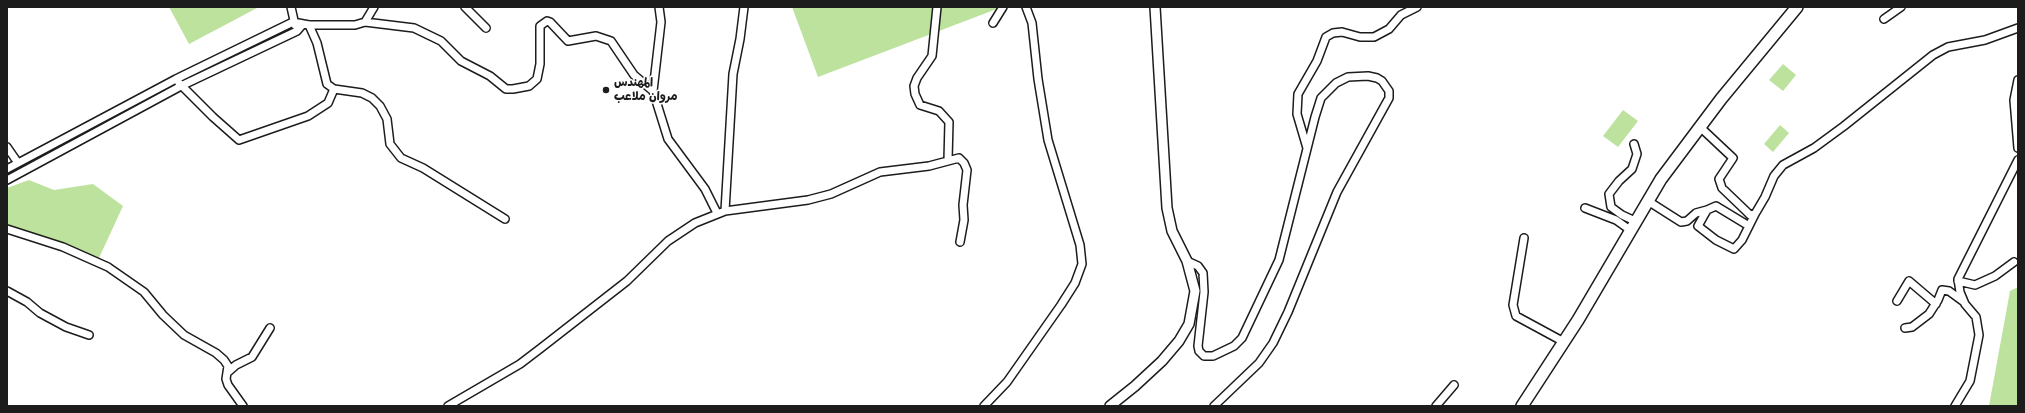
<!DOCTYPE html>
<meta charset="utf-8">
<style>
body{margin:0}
#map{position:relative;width:2025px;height:413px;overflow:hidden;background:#fff;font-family:"Balsamiq Sans",sans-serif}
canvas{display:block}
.frame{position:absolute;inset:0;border:8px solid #1c1c1c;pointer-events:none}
</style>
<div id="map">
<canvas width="2025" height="413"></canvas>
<div class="frame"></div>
</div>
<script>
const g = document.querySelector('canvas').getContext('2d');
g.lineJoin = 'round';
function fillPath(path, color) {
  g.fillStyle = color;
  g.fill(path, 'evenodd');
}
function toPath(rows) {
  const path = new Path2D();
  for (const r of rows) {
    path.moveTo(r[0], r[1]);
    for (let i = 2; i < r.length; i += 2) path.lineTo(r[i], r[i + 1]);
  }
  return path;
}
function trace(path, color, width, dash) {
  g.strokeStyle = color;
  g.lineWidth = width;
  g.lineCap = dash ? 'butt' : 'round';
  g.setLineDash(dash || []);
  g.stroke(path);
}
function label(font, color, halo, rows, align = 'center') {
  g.font = font + ' "Balsamiq Sans","Playpen Sans Arabic",sans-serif';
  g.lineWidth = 3;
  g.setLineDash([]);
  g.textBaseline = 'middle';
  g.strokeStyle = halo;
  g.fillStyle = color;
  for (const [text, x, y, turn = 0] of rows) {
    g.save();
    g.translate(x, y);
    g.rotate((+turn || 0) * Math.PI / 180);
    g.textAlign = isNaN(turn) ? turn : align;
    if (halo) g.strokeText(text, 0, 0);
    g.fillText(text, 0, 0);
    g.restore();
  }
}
const green = toPath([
 [169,7,259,7,189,44],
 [792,7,1002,7,818,77],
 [1783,64,1796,75,1783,91,1769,80],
 [1623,110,1638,121,1618,147,1603,136],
 [1780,125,1789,133,1773,152,1764,144],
 [29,180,54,190,93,184,123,206,99,258,7,224,7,188],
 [2018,287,2018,406,1989,406,2010,291]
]);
const minor = toPath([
 [291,7,295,25],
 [465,7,486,28],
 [937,7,932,56,917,78,914,86,915,94,920,105,939,111,949,122,948,160],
 [1884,19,1901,7],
 [365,22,374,7],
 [993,23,1003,7],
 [309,25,317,43,327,84,334,89,362,93,372,98,380,106,387,119,390,144,401,158,423,168,505,219],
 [2018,80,2014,100,2018,148],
 [179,83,213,117,239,140,308,116,328,103,334,89],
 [653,91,661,22,659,7],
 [1700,127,1733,158,1719,179,1722,188,1746,211,1750,215,1755,214,1765,197,1774,176,1783,165,1814,148,1844,126,1933,55,1948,47,1985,40,2018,28],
 [1634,144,1637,154,1632,169,1619,181,1609,194,1611,207,1622,215,1635,221],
 [7,147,18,163],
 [1307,148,1297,114,1298,94,1317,61,1326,37,1333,33,1342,32,1360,37,1374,37,1389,29,1401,15,1417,7],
 [7,169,176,79,293,22,309,25,355,25,365,22,414,28,441,41,461,61,490,76,506,89,513,89,529,86,537,79,540,64,540,26,547,21,550,22,568,41,596,36,611,41,634,75,653,91,668,139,705,189,717,213],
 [7,180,181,86,297,31,303,24],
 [1648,201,1681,222,1687,221,1696,213,1707,210],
 [1585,208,1616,220,1630,230],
 [725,211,733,74,740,39,744,7],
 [1749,226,1716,206,1707,210,1698,226,1716,240,1734,249,1742,240,1755,214],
 [7,229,63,247,108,267,144,292,163,315,184,335,216,353,224,360,228,366,226,379,228,385,243,406],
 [1524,238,1513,305,1516,316,1564,342],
 [1187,261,1198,266,1203,273,1204,292,1198,346,1199,351,1204,356,1213,356,1234,346,1242,338,1279,260,1315,117,1321,98,1336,83,1348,77,1368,76,1377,78,1382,81,1389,91,1389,98,1337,192,1288,312,1273,343,1259,363,1214,406],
 [1958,281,1975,285,1995,276,2014,262],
 [7,291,27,302,40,313,66,327,89,335],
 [1897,301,1909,281,1936,304],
 [1905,328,1912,327,1929,314,1938,300,1942,290,1949,291,1964,302],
 [228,372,236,365,252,357,270,328],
 [448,406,520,364,541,348,627,281,668,241,695,223,725,211,808,200,831,194,880,172,929,166,959,158,964,163,967,170,963,205,964,220,960,242],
 [984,406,1007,382,1061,305,1075,283,1082,264,1080,245,1048,140,1038,79,1032,23,1026,7],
 [1436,406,1454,385],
 [1955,406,1970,381,1979,335,1976,317,1965,304,1960,292,1958,279,2018,160]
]);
const tertiary = toPath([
 [1110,406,1135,386,1162,361,1179,341,1189,324,1195,291,1187,261,1172,231,1167,208,1155,7]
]);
const secondary = toPath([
 [1522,406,1578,320,1661,179,1721,99,1797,7]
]);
const markers = [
 [606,90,4,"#1c1c1c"]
];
const poiNames = [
 ["المهندس",614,83],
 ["مروان ملاعب",614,97]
];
fillPath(green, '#bde29d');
trace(minor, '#1c1c1c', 10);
trace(tertiary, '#1c1c1c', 12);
trace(secondary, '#1c1c1c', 14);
trace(minor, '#fff', 7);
trace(tertiary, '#fff', 9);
trace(secondary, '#fff', 11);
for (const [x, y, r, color] of markers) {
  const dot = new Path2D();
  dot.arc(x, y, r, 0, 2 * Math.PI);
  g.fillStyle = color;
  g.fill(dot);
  trace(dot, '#fff', 1.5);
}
label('bold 12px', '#1c1c1c', '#fff', poiNames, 'left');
</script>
